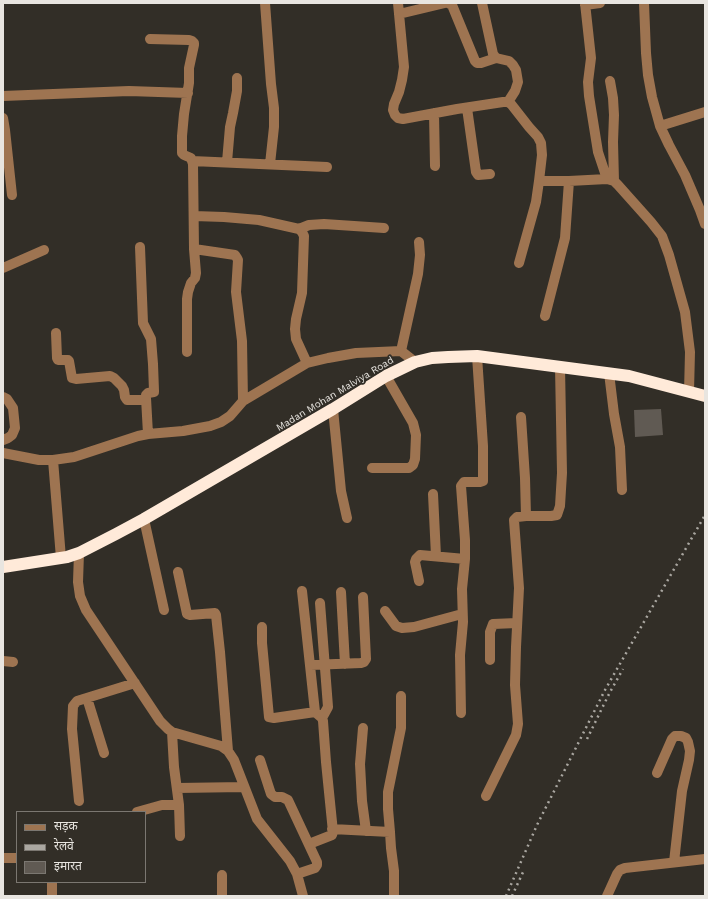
<!DOCTYPE html>
<meta charset="utf-8">
<style>
body{margin:0}
#map{position:relative;width:708px;height:899px;overflow:hidden;background:#322e27;font-family:"Work Sans","Noto Sans Devanagari",sans-serif}
canvas{display:block}
.frame{position:absolute;inset:0;border:4px solid #e8e5e0;pointer-events:none}
.legend{position:absolute;left:16px;top:811px;width:130px;height:72px;box-sizing:border-box;background:#322e27;border:1px solid #7b7771;margin:0;padding:5px 7px;list-style:none;font-size:12px;color:#e8e5e0}
.legend li{display:flex;align-items:center;gap:8px;height:20px}
.legend b{width:20px;border:1px solid #7b7771}
</style>
<div id="map">
<canvas width="708" height="899"></canvas>
<div class="frame"></div>
<ul class="legend">
<li><b style="height:5px;background:#9e7451"></b>सड़क</li>
<li><b style="height:5px;background:#aaa7a1"></b>रेलवे</li>
<li><b style="height:11px;background:#605a53"></b>इमारत</li>
</ul>
</div>
<script>
const g = document.querySelector('canvas').getContext('2d');
g.lineJoin = 'round';
function fillPath(path, color) {
  g.fillStyle = color;
  g.fill(path, 'evenodd');
}
function toPath(rows) {
  const path = new Path2D();
  for (const r of rows) {
    path.moveTo(r[0], r[1]);
    for (let i = 2; i < r.length; i += 2) path.lineTo(r[i], r[i + 1]);
  }
  return path;
}
function trace(path, color, width, dash) {
  g.strokeStyle = color;
  g.lineWidth = width;
  g.lineCap = dash ? 'butt' : 'round';
  g.setLineDash(dash || []);
  g.stroke(path);
}
function label(font, color, halo, rows, align = 'center') {
  g.font = font + ' "Work Sans",sans-serif';
  g.lineWidth = 3.5;
  g.setLineDash([]);
  g.textBaseline = 'middle';
  g.strokeStyle = halo;
  g.fillStyle = color;
  for (const [text, x, y, turn = 0] of rows) {
    g.save();
    g.translate(x, y);
    g.rotate((+turn || 0) * Math.PI / 180);
    g.textAlign = isNaN(turn) ? turn : align;
    if (halo) g.strokeText(text, 0, 0);
    g.fillText(text, 0, 0);
    g.restore();
  }
}
const building = toPath([
 [661,409,663,435,635,437,634,410]
]);
const minor = toPath([
 [265,3,271,84,274,108,274,127,270,164],
 [398,3,404,67,402,80,399,92,394,104,393,110,395,115,398,118,403,119,457,109,503,102,508,102,511,104,529,127,538,137,541,143,542,155,539,181,536,202,519,263],
 [448,3,452,5,475,61,477,63,481,63,496,58],
 [482,3,493,54,496,58,509,61,513,65,516,70,518,82,515,91,508,102],
 [585,3,591,58,588,82,589,96,598,152,607,179],
 [644,3,646,53,648,75,652,97,660,126,669,145,685,175,700,210,705,224],
 [585,5,600,3],
 [399,14,445,3],
 [150,39,189,40,192,41,194,43,194,45,189,68,189,83,184,114,182,136,182,153,184,155,191,158,193,164,194,249,201,250,235,255,237,258,238,260,236,292,242,341,243,401],
 [610,81,613,98,614,115,613,142,614,181],
 [3,96,129,91,188,93],
 [467,108,476,172,478,175,490,174],
 [434,113,435,166],
 [3,118,5,130,12,195],
 [660,126,705,112],
 [192,161,327,167],
 [227,162,230,127,233,113,237,91,237,78],
 [539,181,569,181,607,179,614,181,618,185,651,222,662,236,669,255,685,312,690,352,689,392],
 [194,216,224,217,259,220,299,229,302,232,304,236,302,293,296,319,295,329,296,339,307,363],
 [299,229,309,225,324,224,384,228],
 [140,247,143,323,151,339,153,364,154,391,154,392,148,393,146,395,146,398,148,434],
 [3,268,44,250],
 [545,316,565,238,569,181],
 [56,333,57,358,58,360,68,360,69,361,72,378,76,379,110,376,114,378,122,386,124,390,125,397,127,400,146,400],
 [401,351,418,274,420,255,419,242],
 [187,352,187,299,188,292,191,283,195,278,196,273,194,249],
 [609,373,614,414,620,447,622,490],
 [3,397,7,399,13,408,15,428,12,435,8,438,3,440],
 [333,409,341,491,347,518],
 [521,417,525,478,526,516],
 [3,453,39,460,53,460,74,457,138,436,148,434,183,431,210,426,221,422,230,416,243,401,307,363,328,358,356,353,401,351,415,362],
 [53,460,61,558],
 [372,468,409,468,413,465,415,459,416,435,413,423,386,376],
 [433,494,436,556],
 [144,519,164,610],
 [79,553,78,582,80,596,86,610,160,721,168,729,172,732,221,746,228,751,234,760,257,819,290,861,297,874,303,896],
 [178,572,187,614,190,615,215,613,216,615,220,652,228,751],
 [419,581,415,562,416,559,420,555,465,559],
 [302,591,315,712,322,718,323,721,326,762,333,832,332,835,309,844],
 [341,592,345,664],
 [320,603,328,707,322,718],
 [385,611,396,626,402,628,414,627,462,614],
 [262,627,262,643,269,717,274,718,315,712],
 [490,660,490,632,493,624,517,623],
 [3,661,13,662],
 [311,665,361,663,364,662,366,659,363,597],
 [87,698,104,753],
 [461,713,460,655,463,622,462,589,465,559,465,540,461,486,464,482,480,482,483,481,483,446,477,356],
 [363,728,360,764,362,801,366,831],
 [172,732,174,767,179,805,180,836],
 [260,760,271,794,275,797,282,797,288,800,317,862,317,865,315,868,297,874],
 [657,773,672,739,675,736,681,736,686,738,688,742,690,751,689,760,682,791,674,862],
 [177,788,244,787],
 [486,796,516,735,518,724,515,685,516,647,519,588,514,520,517,517,526,516,551,516,557,515,560,506,562,473,560,367],
 [79,801,72,729,73,706,77,701,135,683],
 [137,812,162,805,179,805],
 [332,829,390,832,388,809,388,792,401,728,401,696],
 [390,832,391,848,394,871,394,896],
 [3,858,17,858],
 [52,882,52,896],
 [222,896,222,875],
 [607,896,617,874,620,870,625,868,705,859]
]);
const highway = toPath([
 [3,567,67,557,79,553,116,534,144,519,333,409,386,376,415,362,432,358,448,357,477,356,629,376,705,396]
]);
const rail = toPath([
 [587,739,610,692,623,669],
 [506,896,537,825,605,690,705,515],
 [512,896,524,870]
]);
const streetNames = [
 ["Madan Mohan Malviya Road",335,394,-31]
];
fillPath(building, '#605a53');
trace(minor, '#9e7451', 10);
trace(highway, '#ffead9', 12);
trace(rail, '#aaa7a1', 2.5, [2, 4]);
label('10px', '#e8e5e0', '#322e27', streetNames);
</script>
